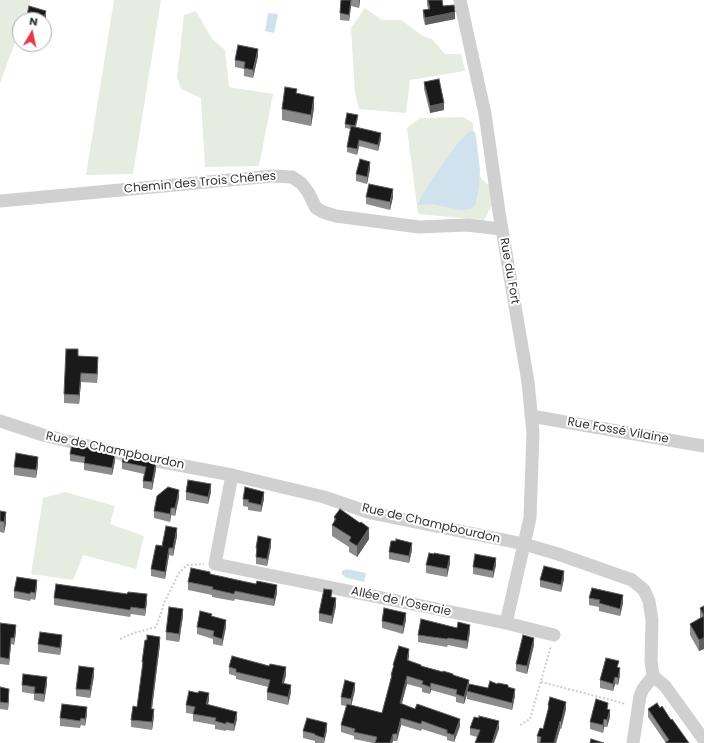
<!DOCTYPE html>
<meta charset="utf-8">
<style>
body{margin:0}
#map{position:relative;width:704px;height:743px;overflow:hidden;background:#fff;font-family:Poppins,sans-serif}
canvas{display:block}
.north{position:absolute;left:12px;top:12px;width:40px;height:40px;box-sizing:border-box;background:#fff;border:1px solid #adadad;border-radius:50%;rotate:9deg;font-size:11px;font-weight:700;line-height:16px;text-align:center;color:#333}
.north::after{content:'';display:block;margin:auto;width:14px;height:18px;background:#e63946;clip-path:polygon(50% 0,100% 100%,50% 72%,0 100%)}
</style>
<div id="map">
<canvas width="704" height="743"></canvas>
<div class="north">N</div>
</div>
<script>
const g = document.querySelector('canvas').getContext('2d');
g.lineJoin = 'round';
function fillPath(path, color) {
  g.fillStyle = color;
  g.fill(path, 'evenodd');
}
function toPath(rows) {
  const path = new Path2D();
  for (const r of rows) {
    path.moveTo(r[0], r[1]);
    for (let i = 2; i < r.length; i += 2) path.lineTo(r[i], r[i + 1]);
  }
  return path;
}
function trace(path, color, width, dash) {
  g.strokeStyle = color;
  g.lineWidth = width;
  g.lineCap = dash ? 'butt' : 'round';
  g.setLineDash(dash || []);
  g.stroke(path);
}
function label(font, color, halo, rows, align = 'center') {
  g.font = font + ' Poppins,sans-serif';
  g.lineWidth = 4;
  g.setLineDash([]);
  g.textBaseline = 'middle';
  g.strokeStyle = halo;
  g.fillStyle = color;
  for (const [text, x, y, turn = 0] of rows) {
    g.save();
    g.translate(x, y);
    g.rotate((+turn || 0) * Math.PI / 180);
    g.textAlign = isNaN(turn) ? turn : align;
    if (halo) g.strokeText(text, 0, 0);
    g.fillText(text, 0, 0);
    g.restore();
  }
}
const green = toPath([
 [0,0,31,0,23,20,20,20,20,29,0,83],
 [114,0,161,0,133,174,86,175],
 [365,8,382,20,401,20,423,36,432,39,445,54,461,54,465,71,410,80,406,113,359,109,355,93,351,28],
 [196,11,212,39,225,50,229,87,273,94,259,166,205,167,201,98,181,89,177,77,184,15],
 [463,117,473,123,474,171,490,187,493,203,484,220,418,214,407,128,420,118],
 [65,492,115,506,110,524,144,536,136,569,83,555,73,580,31,574,43,498]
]);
const water = toPath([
 [268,13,278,14,274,33,265,31],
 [472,131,475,132,476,137,480,170,479,187,475,205,471,209,461,210,432,204,417,205,429,184,458,143,469,132],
 [346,569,366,573,364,582,344,577,345,576,342,575,342,572,343,570,346,570]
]);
const path = toPath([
 [120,639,134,633,156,627,165,601,179,573,187,565,204,564],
 [541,682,626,704],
 [520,725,530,719,551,646]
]);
const street = toPath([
 [0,201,273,176,292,177,301,183,308,192,316,208,323,212,336,216,419,227,467,225,501,229],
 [531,416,704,446],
 [0,421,43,435,125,455,232,475,324,497,371,513,524,544,558,554,632,580,644,590,649,601,652,620,651,661,653,676,665,686,704,740],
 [232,475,215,564,506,623,530,518,533,433,528,382,499,212,485,114,460,0],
 [506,623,554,635],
 [633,743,640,696,643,689,653,676]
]);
const wall = toPath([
 [341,0,360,0,359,8,351,6,349,21,340,20,340,13],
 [427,0,442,0,443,6,455,19,425,25,423,17,423,10,428,9,427,5],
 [258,56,253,78,244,76,244,69,235,67,235,60],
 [424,82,444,110,430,113,424,89],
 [297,93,314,108,311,126,282,120,282,109],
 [358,118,356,127,381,139,378,151,359,146,357,155,347,152,347,147,351,129,345,128,345,124],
 [370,169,367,184,356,181,356,174],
 [366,197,393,197,390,210,366,204],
 [78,356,98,366,97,383,81,382,79,404,64,403,64,394],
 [70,454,115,461,112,475,84,470,84,463,70,461],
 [122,462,156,469,152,490,143,488,143,481,144,474,122,469],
 [38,465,36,478,14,475,14,467],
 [186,492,211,492,208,504,186,500],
 [179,497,175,516,171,515,170,522,154,518,154,511],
 [243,499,264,499,261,512,248,510,248,507,243,506],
 [0,511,6,523,4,533,0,532],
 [334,517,360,523,369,539,357,557,349,552,349,547,332,536,332,525,334,523],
 [177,536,173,556,169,555,165,579,151,576,151,569,162,546],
 [271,546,267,566,256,564,256,548],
 [412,550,409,563,389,559,389,552],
 [450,563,447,577,426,573,426,565],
 [496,565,493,578,473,574,473,567],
 [210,574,237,580,277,593,274,606,235,599,234,601,212,597,212,595,188,590,188,582],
 [564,579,561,592,540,587,540,580],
 [37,587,35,600,31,599,30,601,14,598,14,591],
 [54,598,147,602,145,616,131,614,130,617,54,605],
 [332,598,336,606,332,624,319,621,319,613],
 [589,598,623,603,620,616,599,611,599,607,589,605],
 [704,606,704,649,699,651,690,635,690,624,700,618,700,608],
 [183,616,179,642,166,640,166,632],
 [212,617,226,627,222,646,213,644,213,639,197,634,197,627],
 [406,620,403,634,382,628,382,621],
 [0,623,16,632,14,645,11,644,9,665,0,664],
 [470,632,467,649,448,645,447,647,418,642,418,635],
 [62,642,60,655,38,652,38,644],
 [160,644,152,709,154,716,152,730,131,727,131,720,137,707,142,669,142,662],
 [534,645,527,674,516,671,516,664],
 [409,656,408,661,421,666,453,675,469,684,488,688,508,687,515,696,512,710,467,699,467,694,464,704,456,702,456,697,431,690,430,694,422,692,422,688,407,684,401,704,460,726,454,742,447,740,447,737,422,729,421,731,401,725,397,741,393,741,392,743,373,743,354,739,354,736,341,732,341,725,346,706,341,705,341,697,355,690,351,705,382,713,391,678,391,675,393,670,393,665],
 [229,667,286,675,284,683,291,692,288,705,267,700,267,692,268,687,236,679,236,676,229,674],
 [620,675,618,685,615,684,613,691,600,688,600,680],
 [94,676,90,698,76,696,76,689],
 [47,684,44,702,34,700,34,694,22,692,22,685],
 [0,687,9,696,8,710,0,709],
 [209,700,208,705,237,719,234,731,226,730,226,731,215,729,215,725,193,721,193,714,186,713,186,705],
 [548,705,566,709,561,729,560,729,556,743,537,743,537,736,543,729,548,712],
 [660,708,671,720,689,743,666,743,648,717,648,709],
 [608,710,610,717,607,727,604,727,603,733,590,729,590,722],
 [87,714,85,726,81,725,80,728,60,726,60,718],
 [470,728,499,729,477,737,470,735],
 [327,730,324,743,315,743,315,741,303,738,303,731]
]);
const shadedWall = toPath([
 [351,0,351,6,349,21,349,15],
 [359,0,360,0,359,8],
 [46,11,46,18,44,24,44,20,43,20],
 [455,12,455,19,425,25,425,18],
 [258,49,258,56,253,78,253,70],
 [314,97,314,108,311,126,311,115],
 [444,103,444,110,430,113,430,106],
 [381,133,381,139,378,151,378,145],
 [359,140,359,146,357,155,357,149],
 [370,162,370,169,367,184,367,177],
 [393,189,393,197,390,210,390,202],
 [98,357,98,366,97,383,97,374],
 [81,373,81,382,79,404,79,395],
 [115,454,115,461,112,475,112,468],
 [38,457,38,465,36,478,36,470],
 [156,462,156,469,152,490,152,482],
 [211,484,211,492,208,504,208,497],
 [179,490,179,497,175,516,175,508],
 [264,492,264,499,261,512,261,505],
 [171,508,171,515,170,522,170,514],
 [6,512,6,523,4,533,4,522],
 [177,528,177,536,173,556,173,548],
 [369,528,369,539,357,557,357,546],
 [271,539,271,546,267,566,267,559],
 [412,543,412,550,409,563,409,556],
 [169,548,169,555,165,579,165,572],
 [450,556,450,563,447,577,447,569],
 [496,558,496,565,493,578,493,571],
 [564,571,564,579,561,592,561,585],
 [37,580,37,587,35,600,35,593],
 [277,585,277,593,274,606,274,599],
 [147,594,147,602,145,616,145,609],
 [623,595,623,603,620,616,620,609],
 [336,598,336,606,332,624,332,616],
 [183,609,183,616,179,642,179,634],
 [406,613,406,620,403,634,403,626],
 [226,620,226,627,222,646,222,639],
 [16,625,16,632,14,645,14,638],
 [470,625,470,632,467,649,467,641],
 [62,635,62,642,60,655,60,648],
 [160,637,160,644,151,716,151,709],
 [11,638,11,644,9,665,9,659],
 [534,638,534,645,527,674,527,666],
 [704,638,704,649,699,651,699,640],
 [409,649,409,656,407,668,407,660],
 [286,667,286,675,282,690,282,683],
 [94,668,94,676,90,698,90,690],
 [620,668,620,675,618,685,618,678],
 [407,676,407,684,400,711,400,703],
 [47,677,47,684,44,702,44,694],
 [615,677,615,684,613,691,613,684],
 [469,680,469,687,467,691,467,694,464,704,464,697],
 [355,683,355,690,351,707,351,699],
 [431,683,431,690,430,694,430,687],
 [291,685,291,692,288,705,288,697],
 [9,689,9,696,8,710,8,703],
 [515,689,515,696,512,710,512,703],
 [209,693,209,700,206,712,206,704],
 [566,702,566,709,561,729,561,722],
 [87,707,87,714,85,726,85,719],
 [154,709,154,716,152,730,152,722],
 [610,710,610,717,607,727,607,720],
 [237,712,237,719,234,731,234,724],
 [401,718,401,725,397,741,397,734],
 [460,719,460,726,454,742,454,735],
 [604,719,604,727,603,733,603,725],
 [499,721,499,729,494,743,492,743],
 [560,721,560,729,556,743,554,743],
 [327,723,327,730,324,743,324,738],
 [393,734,393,741,392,743,390,743]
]);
const building = toPath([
 [341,0,351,0,349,15,340,13,341,0],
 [428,0,442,0,443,6,454,5,455,12,425,18,423,10,430,9,428,0],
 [29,6,46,11,43,20,31,20,26,19,29,6],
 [238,45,258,49,253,70,244,68,245,62,235,60,238,45],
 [439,79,444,103,430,106,424,82,439,79],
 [285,87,297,89,296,93,314,97,311,115,282,109,285,87],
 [347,113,358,115,355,126,345,124,347,113],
 [351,126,381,133,378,145,359,140,357,149,347,147,351,126],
 [360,159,370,162,367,177,356,174,360,159],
 [369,184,393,189,390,202,366,197,369,184],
 [66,349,78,349,78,356,98,357,97,374,81,373,79,395,64,394,66,349],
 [72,444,115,454,112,468,84,463,85,457,70,454,72,444],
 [16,453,38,457,36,470,14,467,16,453],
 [124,456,156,462,152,482,143,481,146,467,122,462,124,456],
 [188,480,211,484,208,497,186,492,188,480],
 [168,487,179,490,175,508,171,508,170,514,154,511,157,496,168,487],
 [245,487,264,492,261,505,248,502,249,500,243,499,245,487],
 [340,509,360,523,361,522,369,528,357,546,349,541,351,537,332,525,336,519,334,517,340,509],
 [0,511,6,512,4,522,0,521,0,511],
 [166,526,177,528,173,548,169,548,165,572,151,569,156,545,163,546,162,546,166,526],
 [258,536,271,539,267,559,256,557,257,548,256,548,258,536],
 [396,539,412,543,409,556,389,552,391,541,396,541,396,539],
 [429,553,434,554,434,553,450,556,447,569,426,565,429,553],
 [475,554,496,558,493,571,473,567,475,554],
 [544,566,564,571,561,585,540,580,544,566],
 [191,568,210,572,210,574,237,580,256,584,257,581,277,585,274,599,235,591,234,594,212,589,213,587,188,582,191,568],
 [17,577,37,580,35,593,31,592,30,594,14,591,17,577],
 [56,584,127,594,128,592,147,594,145,609,131,607,130,610,54,598,56,584],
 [592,588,623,595,620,609,599,603,600,600,589,598,592,588],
 [324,589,332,590,331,597,336,598,332,616,319,613,324,589],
 [704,606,704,638,699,640,690,624,704,616,700,608,704,606],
 [169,607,183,609,179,634,166,632,169,607],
 [384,608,406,613,403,626,382,621,384,608],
 [200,611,212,614,211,616,226,620,222,639,213,636,214,631,197,627,200,611],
 [421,619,457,628,458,622,470,625,467,641,448,638,447,639,418,635,421,619],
 [0,623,16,625,14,638,11,638,9,659,0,657,0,623],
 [40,632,62,635,60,648,38,644,40,632],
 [147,635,160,637,151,709,154,709,152,722,131,720,133,706,137,707,143,662,142,662,145,640,147,640,147,635],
 [523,635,534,638,527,666,516,664,523,635],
 [399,646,409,649,407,660,421,665,421,666,443,672,443,671,453,674,453,675,469,680,464,697,456,694,457,690,431,683,430,687,422,684,423,681,407,676,400,703,415,709,417,704,460,719,454,735,447,733,447,730,422,721,421,724,401,718,397,734,393,734,390,743,375,743,377,737,354,732,355,729,341,725,347,704,382,713,392,675,391,675,394,665,393,665,399,646],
 [232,656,269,666,270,664,286,667,282,683,291,685,288,697,267,692,270,680,236,672,236,669,229,667,232,656],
 [606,658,619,661,617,667,620,668,618,678,615,677,613,684,600,680,606,658],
 [79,666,94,668,90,690,76,689,79,666],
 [23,674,47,677,44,694,34,693,35,687,22,685,23,674],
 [345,680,355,683,351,699,341,697,345,680],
 [490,681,497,684,498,683,508,685,508,687,515,689,512,703,467,691,469,684,488,688,490,681],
 [0,687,9,689,8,703,0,702,0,687],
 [189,691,198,693,199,691,209,693,206,704,237,712,234,724,226,722,226,724,215,721,216,718,193,714,195,707,186,705,189,691],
 [550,697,566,702,561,722,560,721,554,743,540,743,541,737,537,736,540,728,543,729,549,706,548,705,550,697],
 [596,699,608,703,607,709,610,710,607,720,604,719,603,725,590,722,596,699],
 [657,703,660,708,662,706,671,720,672,719,689,743,666,743,666,742,669,740,648,709,657,703],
 [62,704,87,707,85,719,81,718,80,721,60,718,62,704],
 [479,716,499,721,492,743,475,743,480,730,470,728,474,717,479,718,479,716],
 [307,718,327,723,324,738,315,735,315,734,303,731,307,718],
 [591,739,604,743,590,743,591,739]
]);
const streetNames = [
 ["Chemin des Trois Chênes",200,183,-5],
 ["Rue du Fort",509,271,80],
 ["Rue Fossé Vilaine",618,431,10],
 ["Rue de Champbourdon",115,451,12],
 ["Rue de Champbourdon",431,524,13],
 ["Allée de l'Oseraie",401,602,12]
];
fillPath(green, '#e6ecdf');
fillPath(water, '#cfe2ee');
trace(path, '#cdcdcd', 2, [2, 2]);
trace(street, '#d0d0d0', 13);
fillPath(wall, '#8c8c8c');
fillPath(shadedWall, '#5f5f5f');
fillPath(building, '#1a1a1a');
trace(building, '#5f5f5f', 1);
label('12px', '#333', '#fff', streetNames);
</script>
